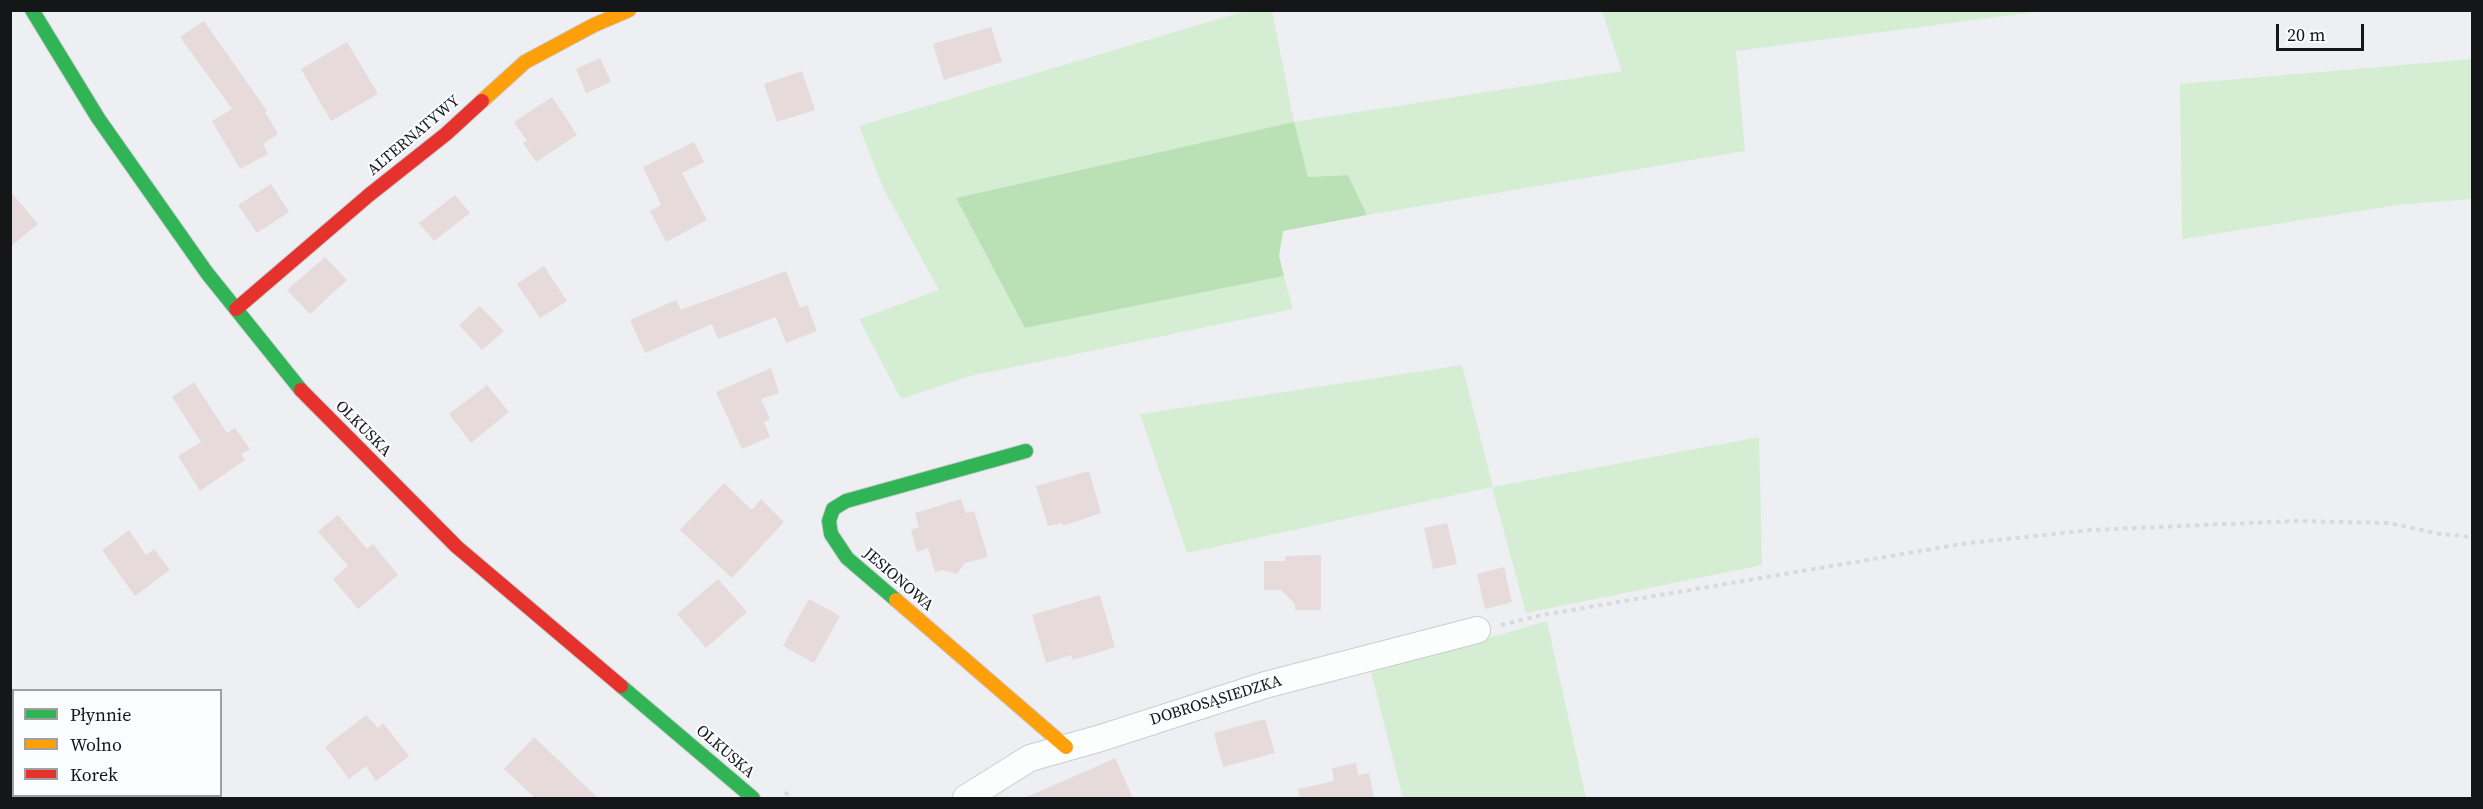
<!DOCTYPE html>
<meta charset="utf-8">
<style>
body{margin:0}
#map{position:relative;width:2483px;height:809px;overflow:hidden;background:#edeff2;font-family:"Source Serif 4",serif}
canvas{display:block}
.frame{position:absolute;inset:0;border:12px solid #141618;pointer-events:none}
.legend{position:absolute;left:12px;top:689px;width:210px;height:108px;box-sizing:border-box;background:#fafcfe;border:2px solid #9ea0a2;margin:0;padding:8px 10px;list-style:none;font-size:18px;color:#141618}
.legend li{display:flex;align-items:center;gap:12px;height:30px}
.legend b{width:30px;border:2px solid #9ea0a2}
.scale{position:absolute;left:2276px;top:24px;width:88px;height:27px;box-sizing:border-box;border:3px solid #141618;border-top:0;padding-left:8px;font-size:18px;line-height:21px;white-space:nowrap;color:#141618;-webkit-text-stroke:4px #fafcfe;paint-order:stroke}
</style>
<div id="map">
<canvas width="2483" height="809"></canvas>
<div class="frame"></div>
<ul class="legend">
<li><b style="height:8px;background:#30b455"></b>Płynnie</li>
<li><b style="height:8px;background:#ff9f0a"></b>Wolno</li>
<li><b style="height:8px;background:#e5322d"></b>Korek</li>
</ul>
<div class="scale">20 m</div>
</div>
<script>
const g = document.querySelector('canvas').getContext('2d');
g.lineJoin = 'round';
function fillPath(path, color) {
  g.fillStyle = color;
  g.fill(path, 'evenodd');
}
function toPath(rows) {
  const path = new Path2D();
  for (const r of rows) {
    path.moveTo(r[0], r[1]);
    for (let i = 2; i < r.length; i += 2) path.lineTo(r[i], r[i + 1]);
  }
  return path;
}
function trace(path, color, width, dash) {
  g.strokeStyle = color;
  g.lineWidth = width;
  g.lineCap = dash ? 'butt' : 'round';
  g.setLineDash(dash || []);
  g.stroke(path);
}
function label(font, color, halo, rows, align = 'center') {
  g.font = font + ' "Source Serif 4",serif';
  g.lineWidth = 4.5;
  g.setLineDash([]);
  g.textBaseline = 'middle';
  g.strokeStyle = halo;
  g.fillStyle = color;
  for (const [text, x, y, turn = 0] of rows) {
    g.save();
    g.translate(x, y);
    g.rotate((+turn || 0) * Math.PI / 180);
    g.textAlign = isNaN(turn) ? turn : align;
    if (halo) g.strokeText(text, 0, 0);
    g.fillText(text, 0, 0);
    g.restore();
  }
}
const green = toPath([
 [1245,11,1272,11,1294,122,1622,71,1602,11,2043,11,1736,51,1745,151,1367,215,1348,175,1308,177,1294,123,956,198,1025,328,1284,276,1293,309,970,376,901,399,859,319,939,290,883,188,859,126],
 [2472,59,2472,199,2397,205,2182,239,2180,84],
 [1462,365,1493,487,1759,437,1762,565,1526,613,1492,487,1187,553,1140,414],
 [1547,621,1586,798,1403,798,1371,672]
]);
const forest = toPath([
 [1294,122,1308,177,1348,175,1367,215,1283,231,1279,256,1284,276,1025,328,956,198]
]);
const building = toPath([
 [204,21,267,111,265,112,278,134,263,144,268,154,240,169,212,121,232,109,180,37],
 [991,27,1002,62,944,80,933,44],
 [347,42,378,94,331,121,301,69],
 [600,58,611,82,586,93,576,69],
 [802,71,815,110,777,122,764,84],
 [552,97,577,135,536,162,523,143,527,141,514,122],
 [694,142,704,162,682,173,707,220,666,242,650,211,661,205,643,167],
 [271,184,289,212,257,233,238,205],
 [10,191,38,224,10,247],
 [455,195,470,213,434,241,419,223],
 [325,257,347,280,310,314,287,290],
 [544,266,567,301,540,318,517,284],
 [786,271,800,308,807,305,817,331,786,343,776,317,718,339,712,324,645,353,630,320,676,300,681,310],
 [480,306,504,331,482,350,459,325],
 [771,368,779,393,761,399,770,419,764,422,770,437,742,449,716,392],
 [194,382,227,433,235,428,250,449,241,454,245,460,200,491,178,456,201,442,172,397],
 [487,385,509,412,471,443,449,414],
 [1089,471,1101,513,1063,526,1062,523,1048,526,1036,486],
 [724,483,752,510,761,499,784,522,732,578,680,530],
 [961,499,966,513,974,511,988,557,965,563,957,574,943,570,935,572,928,548,917,552,911,530,919,527,915,513],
 [338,515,367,549,373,544,398,575,358,609,333,579,348,566,318,531],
 [1447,523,1457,564,1433,569,1424,528],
 [129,530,146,555,154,549,170,570,135,596,102,550],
 [1321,555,1321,610,1295,610,1295,604,1281,590,1264,590,1264,561,1285,561,1285,556],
 [1504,567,1512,602,1485,609,1477,574],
 [718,579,747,612,706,648,677,614],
 [1100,595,1115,647,1073,660,1071,655,1046,663,1032,615],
 [809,599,840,616,814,663,783,646],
 [366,715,378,728,383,723,409,756,376,781,366,766,349,779,325,747],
 [1265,719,1275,753,1223,767,1214,733],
 [534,737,598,798,535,798,504,769],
 [1115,758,1133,798,1024,798,1091,769],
 [1356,763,1358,775,1369,773,1374,798,1300,798,1298,789,1334,781,1332,768]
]);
const path = toPath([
 [1501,625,1542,615,1968,543,2091,530,2295,521,2388,523,2440,534,2472,537],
 [785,792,792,798]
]);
const street = toPath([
 [966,798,1030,758,1101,738,1265,685,1477,630]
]);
const fast = toPath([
 [32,10,98,118,207,273,301,390],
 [896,600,847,558,831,534,829,521,833,509,846,501,1026,451],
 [621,686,753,798]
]);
const slow = toPath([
 [482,101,525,62,594,25,629,10],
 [896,600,1066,747]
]);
const jam = toPath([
 [236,309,369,195,446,134,482,101],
 [301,390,457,547,621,686]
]);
const streetNames = [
 ["ALTERNATYWY",414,136,-40],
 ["OLKUSKA",363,429,45],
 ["JESIONOWA",898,580,41],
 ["DOBROSĄSIEDZKA",1216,701,-17],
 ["OLKUSKA",725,752,41]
];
fillPath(green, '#d5eed3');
fillPath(forest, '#bae0b6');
fillPath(building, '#e6dadb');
trace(street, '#cbcdd0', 28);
trace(fast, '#cbcdd0', 16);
trace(slow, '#cbcdd0', 16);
trace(jam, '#cbcdd0', 16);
trace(path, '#d9dbdb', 4, [4.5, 4.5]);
trace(street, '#fcfdfd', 26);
trace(fast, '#30b455', 14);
trace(slow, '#ff9f0a', 14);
trace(jam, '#e5322d', 14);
label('16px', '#141618', '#fafcfe', streetNames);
</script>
